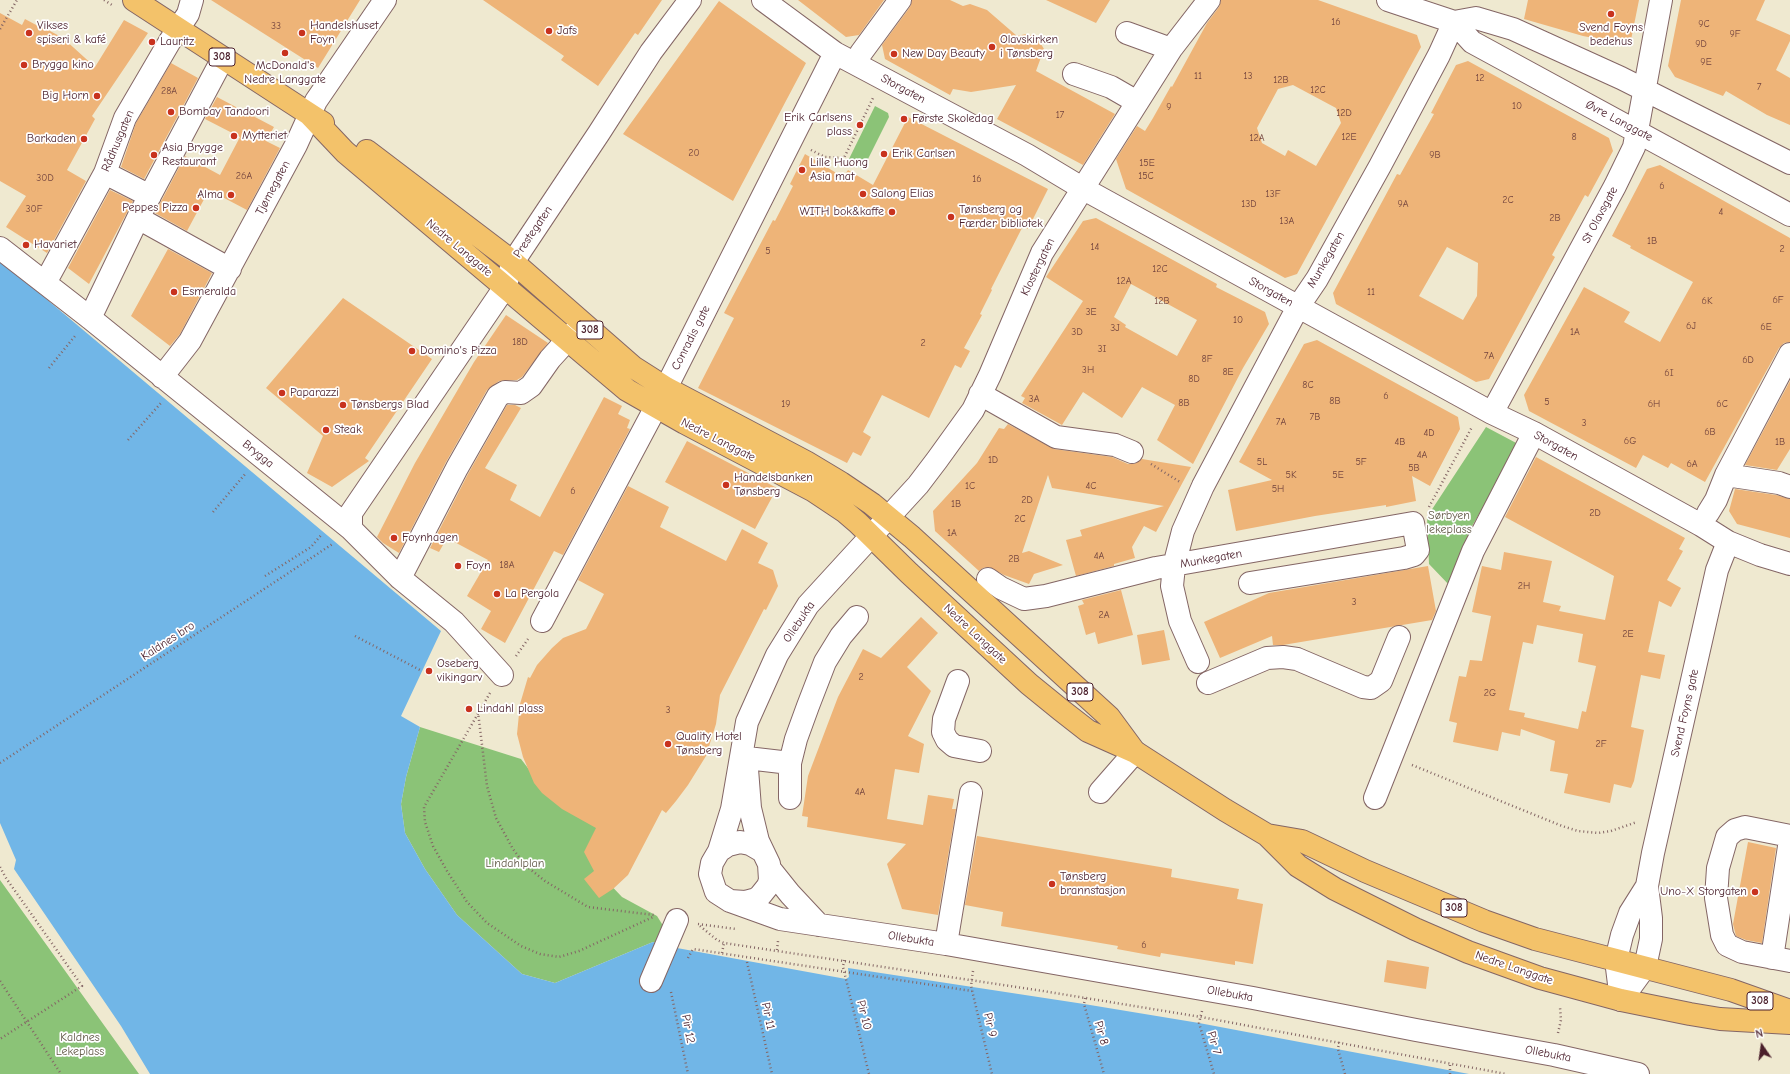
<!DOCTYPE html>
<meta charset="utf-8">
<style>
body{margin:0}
#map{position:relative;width:1790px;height:1074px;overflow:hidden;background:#efe9d0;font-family:"Comic Neue",sans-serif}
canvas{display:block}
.north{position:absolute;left:1742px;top:1026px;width:40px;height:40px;-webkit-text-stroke:3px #fff;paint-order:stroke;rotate:347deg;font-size:11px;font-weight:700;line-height:16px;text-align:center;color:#4a1f2b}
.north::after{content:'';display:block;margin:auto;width:14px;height:18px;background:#4a1f2b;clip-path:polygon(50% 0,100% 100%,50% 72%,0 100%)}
</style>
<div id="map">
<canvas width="1790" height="1074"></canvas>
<div class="north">N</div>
</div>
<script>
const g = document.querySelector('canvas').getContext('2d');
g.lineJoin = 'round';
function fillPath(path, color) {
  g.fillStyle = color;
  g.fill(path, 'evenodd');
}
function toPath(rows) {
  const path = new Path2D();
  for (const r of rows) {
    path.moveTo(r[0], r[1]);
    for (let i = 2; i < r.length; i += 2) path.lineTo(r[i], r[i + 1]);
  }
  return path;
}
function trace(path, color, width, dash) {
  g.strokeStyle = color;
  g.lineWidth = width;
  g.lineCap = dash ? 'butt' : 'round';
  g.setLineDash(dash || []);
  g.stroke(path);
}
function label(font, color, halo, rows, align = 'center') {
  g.font = font + ' "Comic Neue",sans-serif';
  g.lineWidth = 3.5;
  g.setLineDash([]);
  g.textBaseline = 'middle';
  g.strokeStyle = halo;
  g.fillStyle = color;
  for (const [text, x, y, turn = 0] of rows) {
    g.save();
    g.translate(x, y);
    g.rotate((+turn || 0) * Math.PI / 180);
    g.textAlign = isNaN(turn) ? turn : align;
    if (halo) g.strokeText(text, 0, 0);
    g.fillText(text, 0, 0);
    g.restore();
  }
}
const green = toPath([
 [875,106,888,113,889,117,863,169,848,161],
 [1486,427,1520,445,1472,526,1451,587,1429,564,1427,517],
 [420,727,521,759,547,793,604,832,602,876,622,897,657,916,677,948,653,942,555,983,522,974,457,915,425,869,405,833,401,804,406,777],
 [0,880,139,1074,0,1074]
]);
const water = toPath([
 [0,260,441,631,401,716,420,727,406,777,401,804,405,833,425,869,457,915,522,974,555,983,653,942,677,948,846,979,849,977,848,968,1084,1004,1199,1023,1469,1074,150,1074,121,1026,14,869,16,860,0,823]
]);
const building = toPath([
 [211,0,360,0,318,68],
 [483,0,662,0,638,35,635,33,598,86,561,60,564,56],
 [798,0,884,0,859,35,846,37],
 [912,0,950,0,963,6,970,4,987,10,1017,36,1026,34,1036,36,1044,49,1036,71,1115,114,1083,165,997,119,1016,85,971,92,953,89,950,95,885,59,882,45,910,7],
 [1046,0,1110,0,1096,23],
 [1221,0,1318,0,1417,35,1421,47,1297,274,1285,278,1126,189,1116,159,1137,126,1145,131,1153,118,1171,86,1172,87,1207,23,1219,7],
 [1293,85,1336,108,1341,123,1316,166,1288,150,1285,156,1262,143,1257,128,1278,89],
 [1528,0,1639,0,1631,40,1621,38,1620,43,1583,36,1524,19],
 [1681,0,1765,0,1756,20,1790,35,1790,41,1776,70,1790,78,1790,125,1767,115,1726,91,1723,96,1675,77,1668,66],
 [719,1,806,63,733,201,623,134],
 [0,13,22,25,25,19,38,26,39,25,63,38,95,67,124,20,148,33,92,116,95,119,67,170,86,181,47,253,6,227,26,196,0,181],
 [1468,61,1609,138,1613,151,1588,197,1585,195,1552,255,1555,257,1489,379,1476,382,1336,304,1333,293,1397,174,1400,175,1434,114,1431,113,1456,65],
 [1447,247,1478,263,1477,296,1463,320,1419,296],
 [171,63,198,78,144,179,121,167,136,123],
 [217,97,274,127,266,141,280,148,247,210,209,190,187,231,155,213,185,156,220,175,240,137,205,119],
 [908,117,1048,189,1028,229,1023,226,991,289,992,290,980,314,982,315,964,348,970,351,961,368,955,365,929,418,882,395,863,432,871,437,861,456,853,452,847,463,698,388,734,318,724,313,773,220,775,221,793,186,790,184,805,154,843,177,848,170,873,185],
 [1660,165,1790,238,1790,342,1784,343,1779,348,1705,482,1671,463,1668,468,1643,455,1636,468,1529,411,1524,395,1584,287,1630,312,1624,322,1660,342,1693,282,1630,248,1631,246,1612,236,1647,169],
 [110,190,133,201,89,284,68,268],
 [1096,218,1217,284,1216,287,1265,312,1269,324,1243,368,1193,464,1157,440,1175,405,1142,387,1122,418,1083,392,1062,425,1022,403,1025,398,1021,396,1083,301,1046,277,1083,221],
 [1131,284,1197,320,1177,356,1125,327,1126,325,1114,317],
 [168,249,212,273,180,334,170,346,131,316],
 [343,298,432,359,365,458,369,461,332,487,307,473,323,436,266,388],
 [506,315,548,343,522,377,517,380,499,381,487,390,446,462,399,553,383,543,377,537,415,463,474,362],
 [1317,340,1458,417,1460,429,1430,486,1412,476,1416,501,1386,507,1386,505,1315,516,1236,531,1228,490,1272,480,1239,462,1304,344],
 [1790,381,1790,449,1777,470,1745,465],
 [604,397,622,406,618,414,630,420,627,428,630,429,563,555,554,551,505,643,481,629,491,611,467,596,488,560,447,538,439,552,430,548,468,474,507,405,515,405,521,408,485,468,517,485,510,500,540,517],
 [1008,424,1054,449,1112,457,1128,464,1134,464,1142,459,1191,467,1156,532,1144,526,1132,547,1135,558,1114,564,1114,566,1076,576,1066,540,1082,536,1080,530,1164,506,1052,488,1048,475,1022,553,1029,551,1063,565,1034,574,1029,584,1004,575,989,567,983,568,979,571,935,531,933,511,977,463,999,428,1004,429],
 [687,441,777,488,755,529,665,482],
 [1536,457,1685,538,1679,549,1683,551,1667,580,1681,588,1671,607,1659,601,1648,652,1665,655,1660,679,1641,675,1631,727,1644,730,1634,781,1631,788,1614,784,1610,803,1564,793,1568,774,1550,771,1555,741,1521,729,1520,736,1502,732,1498,751,1453,742,1457,723,1449,721,1459,676,1466,677,1470,660,1482,661,1491,616,1472,612,1482,566,1501,570,1504,552,1552,561,1543,602,1561,606,1559,611,1605,620,1614,576,1505,517],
 [1537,625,1583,634,1578,662,1596,666,1586,712,1582,711,1578,729,1524,717,1525,713,1509,710,1523,642,1533,644],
 [628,486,669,507,660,527,726,561,742,529,768,543,758,563,773,570,778,586,766,610,764,609,720,695,716,724,706,756,688,785,676,801,666,813,662,810,628,875,613,889,599,898,584,879,594,871,584,852,596,828,562,809,542,793,534,783,523,757,517,734,520,704,528,677,530,678,537,665,552,648,563,638,586,629,604,594,578,580],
 [1735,489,1776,495,1790,499,1790,538,1737,524,1729,511],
 [1428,566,1436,611,1432,620,1283,645,1273,645,1272,636,1220,658,1204,622,1269,593],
 [1121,590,1133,635,1098,644,1095,632,1086,635,1078,606,1084,604,1082,600],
 [921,617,938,633,907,667,931,691,908,736,924,744,919,773,895,769,887,819,923,825,928,795,954,799,952,809,956,809,938,915,902,909,887,864,906,844,807,827,808,817,802,816,808,776,838,697,863,649,881,658],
 [1164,630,1170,660,1142,665,1137,635],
 [977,836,1172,869,1171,877,1239,889,1237,899,1263,904,1253,964,1235,961,1235,965,1161,953,1160,957,1117,949,1118,946,1001,926,1003,912,965,905],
 [1748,842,1776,848,1762,943,1746,940,1736,936,1733,924],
 [1387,960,1429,967,1426,989,1384,982]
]);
const path = toPath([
 [104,0,112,5],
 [0,29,17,0],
 [811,150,825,157,844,158,873,98],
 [49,368,75,336],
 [128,440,161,403],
 [1151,464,1180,482],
 [1429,507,1472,427],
 [213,512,246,473],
 [265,576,311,547,322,534],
 [355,636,422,671],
 [516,656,528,639],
 [490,693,424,807,425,822,433,846,447,871,467,902,487,923,521,946,540,954,559,957,579,951,653,917],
 [478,712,487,786,496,818,513,849,525,865,545,881,588,907,654,915],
 [0,763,334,543],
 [1412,765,1562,826,1578,831,1598,833,1611,831,1637,822],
 [0,867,6,878,82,986,0,1039],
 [698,924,736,929],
 [700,926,717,940,724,943,1043,991,1201,1017,1506,1074],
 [777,950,778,941],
 [722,953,724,943],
 [688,958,693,949,972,991],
 [844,960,843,967,869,1074],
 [747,962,772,1074],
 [973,971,971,986,992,1074],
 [0,981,61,1074],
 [671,992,688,1074],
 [1085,998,1084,1004,1104,1074],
 [1202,1011,1199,1023,1214,1074],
 [1558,1033,1561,1020,1560,1007],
 [1339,1042,1338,1049,1345,1074],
 [1450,1074,1450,1063]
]);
const minor = toPath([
 [763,0,835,53,1027,155,1082,188,1492,413,1534,433,1701,525,1728,542,1760,555,1790,564],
 [1388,0,1454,22,1476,18,1513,29,1621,78,1790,163],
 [1454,22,1472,42,1790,215],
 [1127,33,1171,49],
 [856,64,861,53,900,0],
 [1074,74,1111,87,1137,102],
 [105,173,150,196],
 [138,218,230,269],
 [0,248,90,318,351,529,400,578,454,622,502,675],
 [45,283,105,173,125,118,170,41,188,14,192,0],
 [90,318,138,218,223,58],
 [162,377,190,341,296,145,316,101,385,0],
 [980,394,1056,437,1115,445,1132,452],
 [1492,413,1615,186,1634,147,1661,0],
 [1726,475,1779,483,1790,487],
 [1708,513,1716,500,1726,475,1790,354],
 [351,529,351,513,505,287,513,262,599,133,651,52,690,0],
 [400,578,457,468,498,396,505,392,521,393,531,386,550,359,580,326],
 [988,579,1001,588,1024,599,1046,596,1156,568,1413,523,1418,550,1414,555,1404,558,1250,583],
 [542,621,666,388,835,53],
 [1198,662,1180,621,1172,586,1174,566,1183,531,1203,486,1298,307,1317,279,1380,166,1439,55,1454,22],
 [958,681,944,719,943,732,947,740,954,746,980,751],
 [1208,683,1267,658,1283,657,1297,659,1363,687,1371,688,1381,681,1399,637],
 [747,758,790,763],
 [747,769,750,808,758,841,769,864,770,880,768,886,760,896,756,899,745,902,730,901,716,892,710,874,712,863,719,851,728,845,740,842,750,844,762,851],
 [1100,792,1135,752],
 [790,798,790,763,796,739,808,706,825,662,841,636,857,617],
 [1375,798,1473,551,1534,433],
 [1790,836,1745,827,1735,830,1727,837,1718,868,1716,898,1722,935,1727,945,1742,952,1790,961],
 [719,851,732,809,747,722,777,655,808,605,918,485,937,460,973,410,990,375,1042,253,1171,49,1209,0],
 [770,869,790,894,819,925],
 [730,901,780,919,946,944,1253,998,1416,1030,1554,1055,1638,1074],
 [946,944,971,793],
 [1772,958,1790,840],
 [651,981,677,920],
 [1621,1000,1645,967,1651,939,1651,918,1647,886,1653,853,1717,570,1728,542],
 [1621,1000,1616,960,1622,935,1630,913,1647,886]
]);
const major = toPath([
 [134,0,323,123],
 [310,115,345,152,627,390,685,423,814,491,844,511,858,523,909,573,1029,684,1061,710,1088,731,1135,752,1225,810,1267,835,1298,866,1335,889,1415,929,1468,952,1540,978,1621,1000,1690,1014,1720,1019,1790,1023],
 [367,151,513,262,633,367,666,388,806,462,841,483,872,504,912,537,1109,717,1134,751],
 [1267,835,1302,841,1365,871,1484,921,1535,939,1731,990,1790,1011]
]);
const markers = [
 [1611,14,4,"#c8321e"],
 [549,31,4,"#c8321e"],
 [29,33,4,"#c8321e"],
 [302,33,4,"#c8321e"],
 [152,42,4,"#c8321e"],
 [992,47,4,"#c8321e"],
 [285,53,4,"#c8321e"],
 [894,54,4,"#c8321e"],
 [24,65,4,"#c8321e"],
 [97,96,4,"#c8321e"],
 [171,112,4,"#c8321e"],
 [904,119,4,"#c8321e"],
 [860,125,4,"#c8321e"],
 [234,136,4,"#c8321e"],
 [84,139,4,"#c8321e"],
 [884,154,4,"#c8321e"],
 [154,155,4,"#c8321e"],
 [802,170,4,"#c8321e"],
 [863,194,4,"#c8321e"],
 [231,195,4,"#c8321e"],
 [196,208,4,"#c8321e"],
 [892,212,4,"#c8321e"],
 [951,217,4,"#c8321e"],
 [26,245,4,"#c8321e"],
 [174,292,4,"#c8321e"],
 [412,351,4,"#c8321e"],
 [282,393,4,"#c8321e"],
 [343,405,4,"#c8321e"],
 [326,430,4,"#c8321e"],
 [726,485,4,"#c8321e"],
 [394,538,4,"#c8321e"],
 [458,566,4,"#c8321e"],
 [497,594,4,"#c8321e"],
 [429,671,4,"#c8321e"],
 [469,709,4,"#c8321e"],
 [668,744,4,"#c8321e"],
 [1052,884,4,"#c8321e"],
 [1755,892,4,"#c8321e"]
];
const numberNames = [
 ["16",1336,22],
 ["9C",1704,24],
 ["33",276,26],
 ["9F",1735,34],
 ["9D",1701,44],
 ["9E",1706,62],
 ["11",1198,76],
 ["13",1248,76],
 ["12",1480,78],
 ["12B",1281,80],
 ["7",1759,87],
 ["12C",1318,90],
 ["28A",169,91],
 ["10",1517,106],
 ["9",1169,107],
 ["12D",1344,113],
 ["17",1060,115],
 ["12E",1349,137],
 ["8",1574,137],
 ["12A",1257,138],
 ["20",694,153],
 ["9B",1435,155],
 ["15E",1147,163],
 ["26A",244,176],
 ["15C",1146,176],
 ["30D",45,178],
 ["16",977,179],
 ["6",1662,186],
 ["13F",1273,194],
 ["2C",1508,200],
 ["13D",1249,204],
 ["9A",1403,204],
 ["30F",34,209],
 ["4",1721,212],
 ["2B",1555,218],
 ["13A",1287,221],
 ["1B",1652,241],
 ["14",1095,247],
 ["2",1782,249],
 ["5",768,251],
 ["12C",1160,269],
 ["12A",1124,281],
 ["11",1371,292],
 ["6F",1778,300],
 ["12B",1162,301],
 ["6K",1707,301],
 ["3E",1091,312],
 ["10",1238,320],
 ["6J",1691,326],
 ["6E",1766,327],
 ["3J",1115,328],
 ["3D",1077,332],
 ["1A",1575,332],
 ["18D",520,342],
 ["2",923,343],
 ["3I",1102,349],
 ["7A",1489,356],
 ["8F",1207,359],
 ["6D",1748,360],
 ["3H",1088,370],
 ["8E",1228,372],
 ["6I",1669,373],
 ["8D",1194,379],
 ["8C",1308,385],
 ["6",1386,396],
 ["3A",1034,399],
 ["8B",1335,401],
 ["5",1547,402],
 ["8B",1184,403],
 ["19",786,404],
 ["6H",1654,404],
 ["6C",1722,404],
 ["7B",1315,417],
 ["7A",1281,422],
 ["3",1584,423],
 ["6B",1710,432],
 ["4D",1429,433],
 ["6G",1630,441],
 ["4B",1400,442],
 ["1B",1780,442],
 ["4A",1422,455],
 ["1D",993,460],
 ["5L",1262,462],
 ["5F",1361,462],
 ["6A",1692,464],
 ["5B",1414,468],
 ["5K",1291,475],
 ["5E",1338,475],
 ["1C",970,486],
 ["4C",1091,486],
 ["5H",1278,489],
 ["6",573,491],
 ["2D",1027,500],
 ["1B",956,504],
 ["2D",1595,513],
 ["2C",1020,519],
 ["1A",952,533],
 ["4A",1099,556],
 ["2B",1014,559],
 ["18A",507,565],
 ["2H",1524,586],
 ["3",1354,602],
 ["2A",1104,615],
 ["2E",1628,634],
 ["2",861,677],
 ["2G",1490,693],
 ["3",668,710],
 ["2F",1601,744],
 ["4A",860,792],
 ["6",1144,945]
];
const shields = [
 [222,57,26],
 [590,330,26],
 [1080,692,26],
 [1454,908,26],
 [1760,1001,26]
];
const shieldNames = [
 ["308",222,57],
 ["308",590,330],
 ["308",1080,692],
 ["308",1454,908],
 ["308",1760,1001]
];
const poiNames = [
 ["Vikses",37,26],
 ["spiseri & kafé",37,40],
 ["Handelshuset",310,26],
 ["Foyn",310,40],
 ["Svend Foyns",1611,28,"center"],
 ["bedehus",1611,42,"center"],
 ["Jafs",557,31],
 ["Olavskirken",1000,40],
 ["i Tønsberg",1000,54],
 ["Lauritz",160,42],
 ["New Day Beauty",902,54],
 ["Brygga kino",32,65],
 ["McDonald's",285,66,"center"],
 ["Nedre Langgate",285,80,"center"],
 ["Big Horn",89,96,"right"],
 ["Bombay Tandoori",179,112],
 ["Erik Carlsens",852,118,"right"],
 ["plass",852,132,"right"],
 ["Første Skoledag",912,119],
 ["Mytteriet",242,136],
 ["Barkaden",76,139,"right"],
 ["Asia Brygge",162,148],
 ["Restaurant",162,162],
 ["Erik Carlsen",892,154],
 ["Lille Huong",810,163],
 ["Asia mat",810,177],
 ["Salong Elias",871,194],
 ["Alma",223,195,"right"],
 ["Peppes Pizza",188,208,"right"],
 ["Tønsberg og",959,210],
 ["Færder bibliotek",959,224],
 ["WITH bok&kaffe",884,212,"right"],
 ["Havariet",34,245],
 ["Esmeralda",182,292],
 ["Domino's Pizza",420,351],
 ["Paparazzi",290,393],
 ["Tønsbergs Blad",351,405],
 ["Steak",334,430],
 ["Handelsbanken",734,478],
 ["Tønsberg",734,492],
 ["Foynhagen",402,538],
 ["Foyn",466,566],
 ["La Pergola",505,594],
 ["Oseberg",437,664],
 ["vikingarv",437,678],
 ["Lindahl plass",477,709],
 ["Quality Hotel",676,737],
 ["Tønsberg",676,751],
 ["Tønsberg",1060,877],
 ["brannstasjon",1060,891],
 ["Uno-X Storgaten",1747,892,"right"]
];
const streetNames = [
 ["Storgaten",903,89,28],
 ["Øvre Langgate",1619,121,28],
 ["Rådhusgaten",118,141,-67],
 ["Tjømegaten",273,188,-62],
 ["St Olavsgate",1600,215,-62],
 ["Prestegaten",533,232,-56],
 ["Nedre Langgate",459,248,40],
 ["Munkegaten",1326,260,-60],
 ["Klostergaten",1038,267,-64],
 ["Storgaten",1271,292,29],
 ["Conradis gate",691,338,-63],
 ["Nedre Langgate",718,440,27],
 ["Storgaten",1556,446,29],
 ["Brygga",258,454,39],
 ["Munkegaten",1211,559,-10],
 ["Ollebukta",799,622,-56],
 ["Nedre Langgate",975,634,43],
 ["Kaldnes bro",168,641,-33],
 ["Svend Foyns gate",1685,713,-77],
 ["Ollebukta",911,939,9],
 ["Nedre Langgate",1514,968,19],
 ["Ollebukta",1230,994,10],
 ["Pir 10",864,1015,76],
 ["Pir 11",768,1016,78],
 ["Pir 9",990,1025,77],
 ["Pir 12",688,1029,79],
 ["Pir 8",1101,1033,74],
 ["Pir 7",1214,1043,74],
 ["Ollebukta",1548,1054,11]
];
const parkNames = [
 ["Sørbyen",1449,516],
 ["lekeplass",1449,530],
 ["Lindahlplan",515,864],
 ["Kaldnes",80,1038],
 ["Lekeplass",80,1052]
];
fillPath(green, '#8bc377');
fillPath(water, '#71b6e7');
fillPath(building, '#eeb478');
trace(minor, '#846665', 24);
trace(major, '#846665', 24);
trace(path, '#846665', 2.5, [1, 3]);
trace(minor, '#fff', 22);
trace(major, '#f3c26a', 22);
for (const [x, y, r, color] of markers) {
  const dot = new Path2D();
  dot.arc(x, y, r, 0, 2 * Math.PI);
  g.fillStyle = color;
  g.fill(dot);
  trace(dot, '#fff', 1.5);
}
label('10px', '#73443e', null, numberNames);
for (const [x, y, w] of shields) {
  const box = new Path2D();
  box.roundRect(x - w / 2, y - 9, w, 18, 3);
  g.fillStyle = '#fff';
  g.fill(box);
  trace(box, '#4a1f2b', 1);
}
label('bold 11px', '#4a1f2b', null, shieldNames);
label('12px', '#4a1f2b', '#fff', poiNames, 'left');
label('12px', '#4a1f2b', '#fff', streetNames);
label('12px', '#615846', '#fff', parkNames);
</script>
